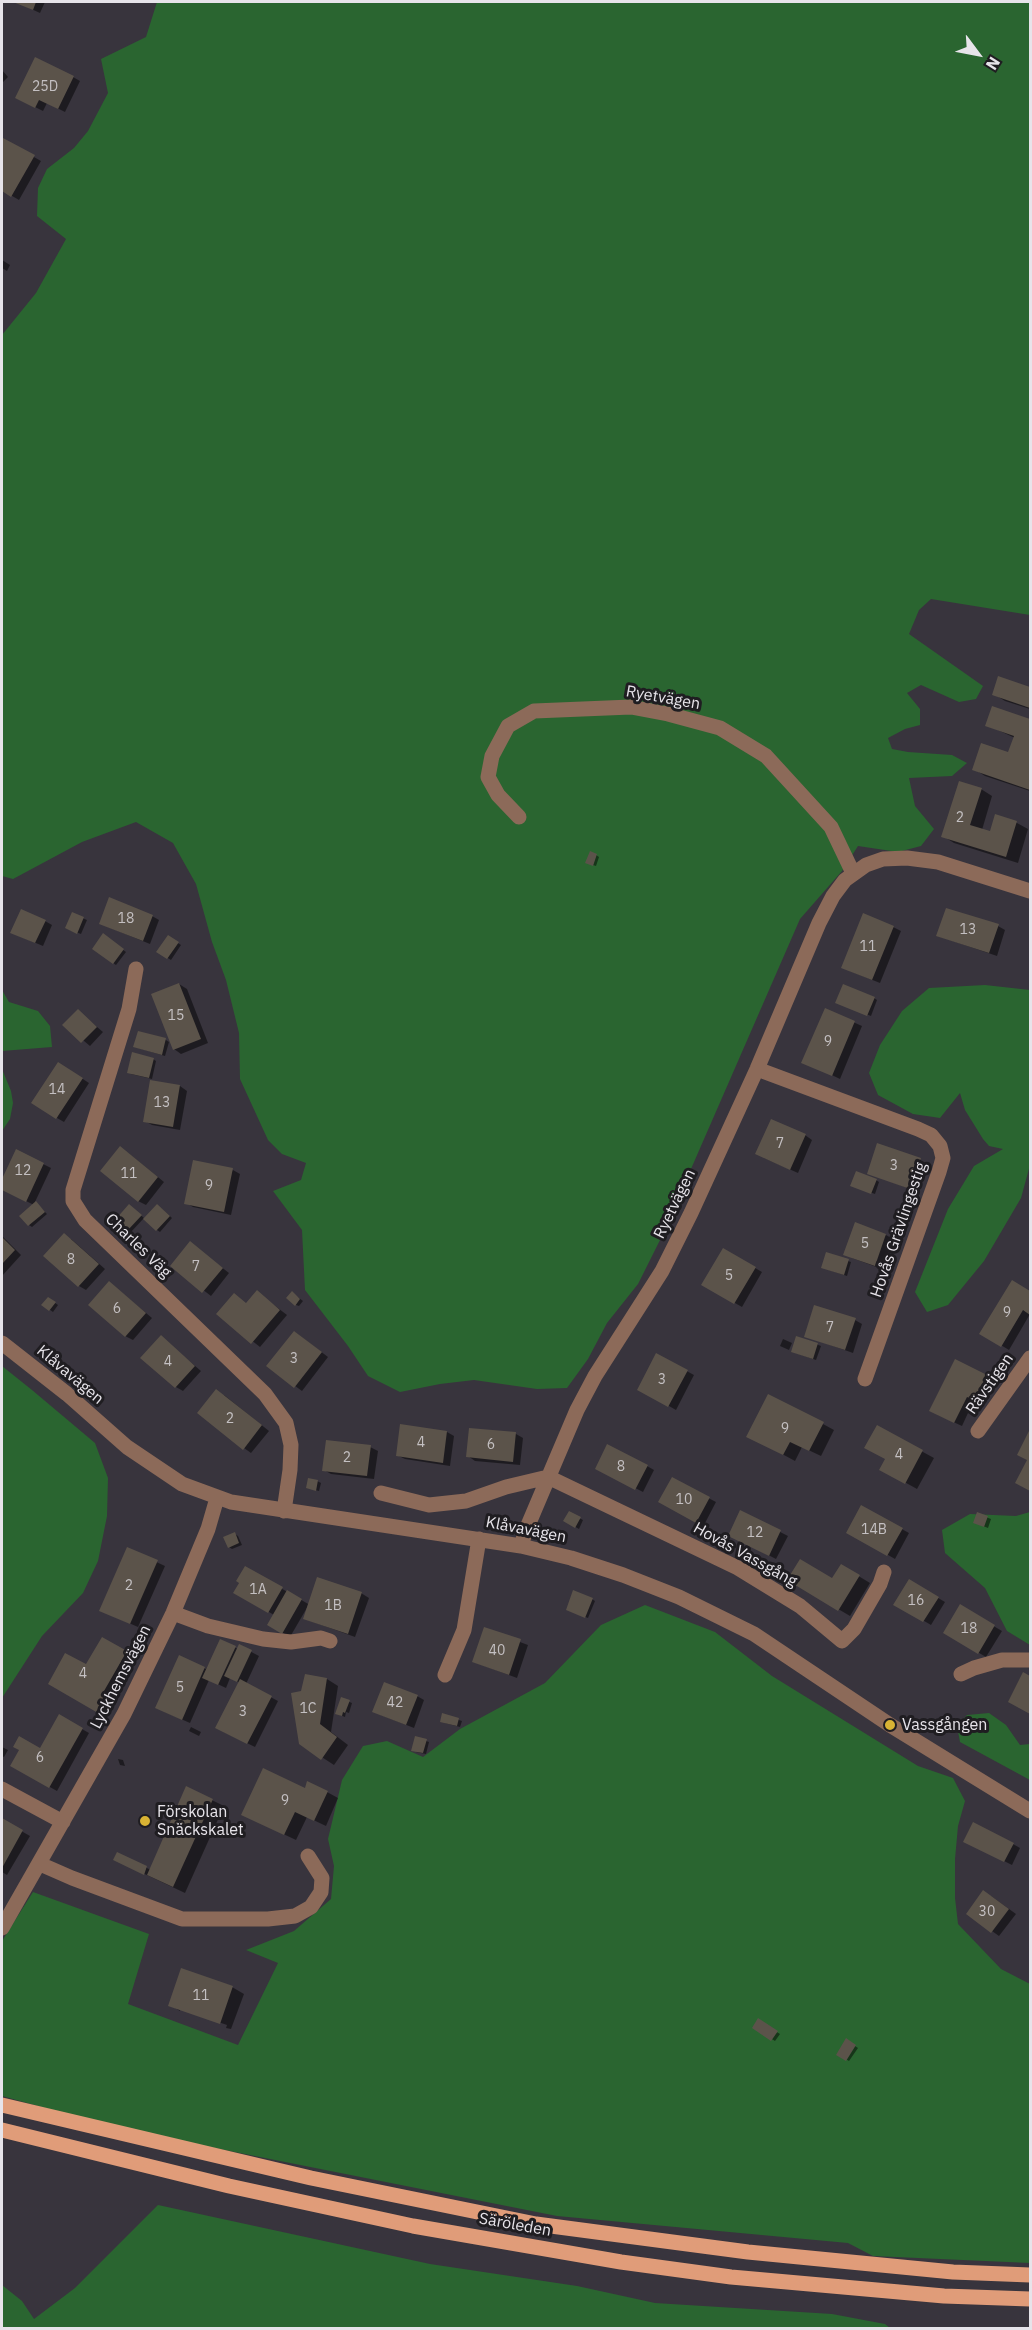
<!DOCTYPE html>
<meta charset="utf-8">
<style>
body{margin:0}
#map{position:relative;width:1032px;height:2330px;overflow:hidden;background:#38343d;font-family:"IBM Plex Sans",sans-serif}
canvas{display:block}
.frame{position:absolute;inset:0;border:3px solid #e7e4ea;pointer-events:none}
.north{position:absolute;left:948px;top:24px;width:60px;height:60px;-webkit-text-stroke:4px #1f1d21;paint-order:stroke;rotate:122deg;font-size:16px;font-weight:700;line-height:24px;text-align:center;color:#e7e4ea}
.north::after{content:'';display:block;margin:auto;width:21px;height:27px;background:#e7e4ea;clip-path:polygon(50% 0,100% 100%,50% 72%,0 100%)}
</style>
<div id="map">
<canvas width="1032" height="2330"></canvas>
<div class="frame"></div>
<div class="north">N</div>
</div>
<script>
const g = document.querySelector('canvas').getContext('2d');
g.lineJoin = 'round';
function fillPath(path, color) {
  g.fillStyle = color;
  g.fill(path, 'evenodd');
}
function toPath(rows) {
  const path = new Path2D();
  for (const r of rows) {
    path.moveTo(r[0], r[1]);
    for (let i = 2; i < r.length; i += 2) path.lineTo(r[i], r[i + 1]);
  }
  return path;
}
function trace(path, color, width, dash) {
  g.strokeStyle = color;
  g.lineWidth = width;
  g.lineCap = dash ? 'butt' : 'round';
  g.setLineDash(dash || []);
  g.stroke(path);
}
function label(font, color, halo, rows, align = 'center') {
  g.font = font + ' "IBM Plex Sans",sans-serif';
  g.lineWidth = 6;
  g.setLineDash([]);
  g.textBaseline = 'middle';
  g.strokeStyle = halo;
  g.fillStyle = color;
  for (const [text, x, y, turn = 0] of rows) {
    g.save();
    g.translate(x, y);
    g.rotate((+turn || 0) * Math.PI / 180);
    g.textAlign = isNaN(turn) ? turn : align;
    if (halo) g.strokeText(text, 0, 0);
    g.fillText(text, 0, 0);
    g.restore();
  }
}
const green = toPath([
 [157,2,1030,2,1030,615,931,599,919,610,909,634,983,686,976,699,959,702,921,685,907,693,920,709,920,725,905,729,888,738,892,749,908,752,952,755,967,763,952,776,909,778,915,806,934,829,921,846,898,852,858,846,842,871,800,919,660,1240,638,1284,607,1323,588,1359,567,1388,537,1389,474,1380,440,1384,400,1392,368,1376,348,1346,305,1290,302,1230,273,1191,301,1180,306,1163,282,1154,268,1140,240,1079,239,1033,226,980,212,942,196,884,173,843,136,822,82,842,13,879,2,876,2,335,36,293,66,239,37,216,38,188,47,169,74,148,88,131,108,93,101,59,146,37],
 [985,985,1030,990,1030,1165,1021,1198,984,1261,948,1305,927,1312,915,1292,948,1209,974,1166,1003,1149,989,1146,983,1139,965,1110,960,1093,940,1118,913,1114,878,1095,869,1073,880,1045,902,1011,929,988],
 [2,990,9,1002,38,1011,50,1026,52,1047,2,1051],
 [2,1069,11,1091,13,1103,10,1119,2,1131],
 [2,1366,32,1390,95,1443,108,1478,107,1516,98,1561,83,1593,42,1636,2,1698],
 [1030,1512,1030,1645,1007,1631,985,1588,945,1553,942,1530,970,1514,1016,1516],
 [645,1605,715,1632,772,1676,918,1766,953,1778,965,1801,958,1826,955,1859,955,1898,958,1924,1001,1969,1030,1984,1030,2263,873,2256,848,2243,557,2216,124,2130,2,2096,2,1941,33,1892,149,1934,128,2004,238,2045,278,1963,246,1950,294,1931,331,1899,334,1866,328,1839,342,1780,363,1746,387,1741,423,1757,460,1729,545,1683,601,1625],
 [989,1713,1006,1725,1020,1745,1030,1744,1030,1780,960,1742,957,1726,967,1715],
 [158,2205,430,2264,577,2286,655,2303,832,2314,885,2324,890,2328,2,2328,2,2285,22,2301,34,2319,75,2288]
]);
const shadow = toPath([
 [16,2,45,2,40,13],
 [2,70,8,77,2,83],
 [73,77,80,81,65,112,47,103,43,111,25,102],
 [4,140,41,161,19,200,2,190,2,144],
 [2,260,10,265,7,271,2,268],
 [999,678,1030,688,1030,709,1005,701,994,694],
 [992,708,1030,721,1030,791,985,776,974,769,1009,754,1015,738,987,725],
 [981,789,992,796,982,830,991,833,996,816,1017,823,1028,829,1018,863,954,843,943,836],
 [596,855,599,857,596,866,590,864],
 [73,914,87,920,81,934,70,930],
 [152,916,159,920,150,944,108,927],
 [45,921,52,925,43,946,19,936],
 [998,926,1005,930,997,956,938,936],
 [893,927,901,931,880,983,850,971],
 [106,937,126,952,116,965,113,963],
 [168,937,181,945,171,960,158,952],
 [179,984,187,989,208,1043,181,1054,174,1049],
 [874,998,877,1000,871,1016,840,1004],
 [826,1010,862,1026,840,1079,809,1064],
 [78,1011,103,1032,90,1046,65,1025],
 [166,1040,169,1042,165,1056,135,1047],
 [153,1059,156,1061,152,1079,131,1074],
 [66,1068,89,1083,64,1122,57,1118],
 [152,1082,180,1086,187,1091,180,1130,152,1125,145,1121],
 [805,1135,812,1140,798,1173,764,1158],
 [17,1151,51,1168,35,1202,47,1214,32,1227,29,1225,34,1205,2,1189,2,1182],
 [127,1152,164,1182,146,1205,138,1201],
 [920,1160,927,1164,918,1192,868,1173],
 [233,1170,240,1174,231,1215,193,1207,186,1203],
 [876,1180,879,1182,875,1194,855,1187],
 [133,1208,145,1219,161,1208,172,1218,160,1232,157,1230,144,1218,131,1232,117,1220],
 [886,1235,893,1239,882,1269,852,1258],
 [2,1236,21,1255,2,1276],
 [71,1239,105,1269,86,1290,79,1286],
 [190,1243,229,1273,211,1296,172,1266],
 [724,1250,762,1272,742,1307,703,1285],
 [848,1261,851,1262,847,1276,826,1269],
 [1012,1282,1030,1293,1030,1314,1009,1350,981,1333],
 [110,1283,152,1318,133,1340,125,1336],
 [257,1292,287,1315,260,1347,218,1314,247,1304],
 [295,1295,303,1301,299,1306,296,1305],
 [48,1298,58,1305,53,1312,43,1305],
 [855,1320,862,1324,853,1353,805,1336],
 [295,1332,328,1357,302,1391,268,1366],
 [161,1337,201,1371,183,1391,176,1387],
 [783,1339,792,1343,789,1350,780,1346],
 [816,1344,821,1346,816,1360,796,1353],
 [657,1355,694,1375,676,1410,639,1389],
 [985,1376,962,1426,938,1415],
 [988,1377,994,1380,982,1403,976,1400],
 [224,1395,269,1431,251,1453,244,1448],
 [823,1424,834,1430,821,1456,802,1447,795,1461,760,1442],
 [877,1427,934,1458,917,1489,881,1469,887,1459],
 [447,1432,454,1436,450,1466,405,1459,397,1455],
 [1030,1432,1030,1490,1017,1482,1028,1459,1019,1454],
 [516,1434,523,1438,520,1465,475,1461,468,1456],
 [370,1447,378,1451,374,1479,331,1474,324,1470],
 [647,1466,654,1470,643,1492,604,1472],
 [672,1479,716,1502,704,1525,660,1502],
 [317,1481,321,1483,319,1491,308,1488],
 [862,1507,909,1533,895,1559,848,1532],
 [741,1512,788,1536,776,1559,737,1539],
 [569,1513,583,1520,579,1529,565,1521],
 [978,1514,991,1519,988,1528,978,1524],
 [235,1534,238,1536,242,1545,232,1549,229,1547],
 [128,1549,165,1566,138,1627,108,1614],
 [842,1566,870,1583,850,1616,789,1580,833,1580],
 [246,1568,310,1605,361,1593,369,1598,355,1637,305,1619,308,1606,290,1637,269,1625,274,1615,235,1592],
 [909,1581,945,1602,931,1625,895,1604],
 [592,1599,595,1601,588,1618,570,1611],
 [961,1607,1002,1631,986,1657,945,1633],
 [485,1629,528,1645,517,1678,474,1662],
 [102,1639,133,1656,110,1696,115,1699,106,1715,50,1684,86,1666],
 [221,1641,238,1649,240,1646,259,1656,246,1684,278,1701,255,1747,224,1732,240,1683,230,1678,226,1688,209,1680,190,1723,165,1712,179,1657,206,1669],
 [327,1679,338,1686,331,1732,348,1745,334,1765,300,1743,302,1692],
 [417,1696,424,1700,414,1728,381,1715],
 [342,1699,352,1703,349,1713,346,1712,345,1717,340,1715],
 [443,1715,462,1721,460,1727,445,1723],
 [59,1716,89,1733,57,1791,12,1766,21,1749,41,1750],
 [191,1727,201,1732,199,1736,189,1731],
 [426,1741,429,1742,426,1754,416,1752],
 [2,1747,8,1750,4,1757,2,1756],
 [118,1759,123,1760,125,1766,120,1765],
 [187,1788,224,1806,185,1893,115,1860,118,1854,151,1870],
 [305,1790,327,1792,338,1798,326,1826,307,1817,296,1840,243,1815],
 [2,1820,30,1836,7,1875,2,1872],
 [1013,1844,1020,1848,1012,1865,972,1845],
 [991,1896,1016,1914,999,1936,968,1914],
 [232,1987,244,1994,231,2029,226,2028,227,2025,180,2009,180,2011,170,2005],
 [759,2021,780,2034,775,2041,754,2028],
 [846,2040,858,2048,849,2061,838,2054]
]);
const building = toPath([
 [13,2,36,2,33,10],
 [35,57,74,76,58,109,39,100,35,108,15,98],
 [3,138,35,155,11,197,2,191],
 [998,676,1030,687,1030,708,992,695],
 [992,706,1030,719,1030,790,972,770,981,743,1008,752,1014,736,985,726],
 [959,781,982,788,970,825,990,831,995,814,1017,821,1006,857,941,837],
 [590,851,597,854,593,866,585,863],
 [109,897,153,915,143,941,99,924],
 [946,908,999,924,989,953,936,936],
 [21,909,46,920,35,943,10,933],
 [72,912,84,917,77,934,65,928],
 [863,913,894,926,872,980,841,968],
 [103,933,124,949,113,964,92,949],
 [168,935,179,942,167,959,156,952],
 [179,983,201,1039,173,1050,151,994],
 [843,984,875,997,867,1016,835,1003],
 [825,1008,855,1021,832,1076,801,1063],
 [78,1009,97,1027,81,1043,62,1025],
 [138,1031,166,1038,162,1055,133,1047],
 [132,1052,154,1058,149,1078,127,1073],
 [58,1062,83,1078,56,1119,31,1103],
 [150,1080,180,1085,173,1127,143,1122],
 [771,1119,806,1134,790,1170,755,1154],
 [877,1143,921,1158,910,1189,867,1174],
 [120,1146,158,1177,138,1202,100,1171],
 [16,1149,44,1163,26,1202,2,1190,2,1179],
 [193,1160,233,1168,224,1212,184,1204],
 [856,1171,877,1179,871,1194,850,1186],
 [36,1201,45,1212,28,1226,19,1216],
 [129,1204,142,1215,127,1231,115,1220],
 [157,1204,170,1216,156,1231,143,1219],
 [855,1222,886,1234,875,1266,843,1255],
 [64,1233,99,1264,78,1287,43,1256],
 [2,1237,15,1250,2,1264],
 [190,1241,223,1268,202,1293,170,1266],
 [723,1248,756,1267,734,1304,701,1285],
 [826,1252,849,1259,844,1275,821,1268],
 [1012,1280,1030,1291,1030,1315,1023,1310,1001,1347,979,1334],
 [109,1281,146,1313,125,1337,88,1305],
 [257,1290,280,1310,251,1344,216,1314,234,1293,246,1303],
 [292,1291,300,1299,295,1306,286,1298],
 [48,1297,56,1302,49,1311,41,1305],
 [814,1305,856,1318,845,1350,804,1337],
 [294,1331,322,1352,294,1388,266,1366],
 [161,1335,195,1366,175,1388,140,1358],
 [796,1336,818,1343,813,1359,791,1352],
 [656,1353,688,1370,668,1407,637,1390],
 [955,1359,987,1375,974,1400,967,1397,954,1423,929,1411],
 [216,1389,262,1425,243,1450,197,1413],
 [768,1394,824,1422,809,1451,790,1442,783,1455,746,1437],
 [400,1424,447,1431,443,1463,396,1456],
 [877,1425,923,1450,905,1484,879,1470,885,1459,864,1448],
 [469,1428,516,1432,513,1462,466,1457],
 [1030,1429,1030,1491,1015,1483,1027,1460,1017,1455],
 [326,1440,371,1445,367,1476,322,1471],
 [607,1444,648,1465,635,1490,595,1469],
 [672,1477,710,1497,696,1523,658,1502],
 [308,1478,318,1480,316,1491,306,1488],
 [861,1505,903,1528,887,1556,846,1533],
 [740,1510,781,1530,769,1556,728,1536],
 [569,1511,581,1517,575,1528,563,1521],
 [977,1512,988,1516,984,1527,973,1523],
 [235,1532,239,1543,228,1548,223,1537],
 [127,1547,158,1560,130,1624,99,1611],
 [800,1559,832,1578,841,1564,860,1575,838,1611,787,1580],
 [245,1566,283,1587,268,1613,233,1593,239,1583,236,1581],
 [317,1577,362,1592,348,1634,303,1619],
 [909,1579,939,1597,923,1622,893,1605],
 [287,1590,302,1599,282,1634,267,1625],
 [573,1590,593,1598,585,1618,566,1610],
 [960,1604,995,1625,978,1654,943,1633],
 [484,1627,521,1639,509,1675,472,1662],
 [102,1637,127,1651,104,1691,109,1694,98,1713,48,1684,65,1653,86,1664],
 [220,1639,236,1646,218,1685,202,1678],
 [239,1644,252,1650,237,1682,224,1676],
 [179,1655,205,1667,182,1720,155,1708],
 [1023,1672,1030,1676,1030,1714,1008,1702],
 [305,1674,327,1678,320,1724,337,1737,321,1760,299,1744,291,1693,301,1691],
 [240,1679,272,1696,247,1744,215,1728],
 [384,1682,418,1695,406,1725,372,1712],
 [341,1697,350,1700,345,1713,343,1712,342,1716,335,1714],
 [442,1713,459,1718,457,1726,440,1722],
 [59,1714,83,1728,49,1788,10,1766,19,1750,13,1747,19,1736,40,1748],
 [415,1736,427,1739,423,1753,411,1751],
 [263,1768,305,1788,307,1781,328,1791,314,1821,295,1812,284,1835,241,1815],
 [186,1786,213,1799,173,1887,147,1875],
 [2,1818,23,1830,2,1868],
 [973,1822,1014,1843,1004,1862,963,1842],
 [117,1852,147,1866,144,1875,113,1860],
 [983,1890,1009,1909,991,1933,966,1914],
 [181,1968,233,1986,220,2024,168,2006],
 [758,2018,778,2031,771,2041,752,2028],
 [846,2038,856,2045,846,2061,836,2055]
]);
const minor = toPath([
 [519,817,498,795,488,777,492,756,508,726,534,711,631,707,668,714,720,728,766,756,831,827,853,873],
 [136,969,129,1009,73,1190,73,1201,85,1220,265,1394,286,1423,291,1445,290,1470,284,1511],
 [757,1069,918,1129,931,1135,940,1146,943,1158,939,1172,865,1379],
 [2,1343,67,1394,127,1447,182,1484,231,1502,521,1546,571,1558,623,1575,679,1597,754,1634,890,1725,1030,1811],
 [978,1431,1030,1358],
 [381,1493,429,1505,466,1501,506,1487,548,1477,738,1568,800,1606,842,1641,854,1629,880,1584,884,1572],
 [521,1546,526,1530,577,1410,595,1376,662,1271,691,1213,757,1069,819,923,833,896,845,880,866,865,883,859,907,858,938,862,1030,891],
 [173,1613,208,1626,263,1639,291,1642,321,1638,330,1641],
 [961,1674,974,1668,1002,1660,1030,1660],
 [445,1675,464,1630,479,1539],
 [2,1789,63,1822],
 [40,1864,72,1878,182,1919,268,1919,295,1916,311,1907,321,1892,322,1878,308,1856],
 [2,1928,124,1714,173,1613,208,1529,217,1498]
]);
const major = toPath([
 [2,2105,311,2178,536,2224,748,2252,953,2272,1030,2275],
 [2,2130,229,2186,413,2226,621,2262,731,2277,944,2296,1030,2299]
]);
const markers = [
 [890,1725,6,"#d9b334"],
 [145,1821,6,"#d9b334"]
];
const numberNames = [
 ["25D",45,87],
 ["2",960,818],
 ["18",126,919],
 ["13",968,930],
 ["11",868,947],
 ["15",176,1016],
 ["9",828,1042],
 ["14",57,1090],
 ["13",162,1103],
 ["7",780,1144],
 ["3",894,1166],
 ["12",23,1171],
 ["11",129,1174],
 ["9",209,1186],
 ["5",865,1244],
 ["8",71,1260],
 ["7",196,1267],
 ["5",729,1276],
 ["6",117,1309],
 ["9",1007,1313],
 ["7",830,1328],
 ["3",294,1359],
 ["4",168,1362],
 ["3",662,1380],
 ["2",230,1419],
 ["9",785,1429],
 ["4",421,1443],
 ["6",491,1445],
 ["4",899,1455],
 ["2",347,1458],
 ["8",621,1467],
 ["10",684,1500],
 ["14B",874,1530],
 ["12",755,1533],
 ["2",129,1586],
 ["1A",258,1590],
 ["16",916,1601],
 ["1B",333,1606],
 ["18",969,1629],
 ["40",497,1651],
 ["4",83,1674],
 ["5",180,1688],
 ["42",395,1703],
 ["1C",308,1709],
 ["3",243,1712],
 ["6",40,1758],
 ["9",285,1801],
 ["30",987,1912],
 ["11",201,1996]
];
const streetNames = [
 ["Ryetvägen",663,698,10],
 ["Ryetvägen",675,1204,-64],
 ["Hovås Grävlingestig",899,1230,-71],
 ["Charles Väg",138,1246,44],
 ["Klåvavägen",70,1375,40],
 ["Rävstigen",990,1384,-55],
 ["Klåvavägen",526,1530,11],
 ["Hovås Vassgång",745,1555,29],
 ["Lyckhemsvägen",121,1677,-63],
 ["Säröleden",515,2225,10]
];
const poiNames = [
 ["Vassgången",902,1725],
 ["Förskolan",157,1812],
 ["Snäckskalet",157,1830]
];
fillPath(green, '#2a6530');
fillPath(shadow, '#0007');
fillPath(building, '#5b534a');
trace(minor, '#8c6a59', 15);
trace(major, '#e09c79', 15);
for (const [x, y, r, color] of markers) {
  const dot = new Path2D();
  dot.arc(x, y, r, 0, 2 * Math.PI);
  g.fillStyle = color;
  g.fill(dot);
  trace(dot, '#1f1d21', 2);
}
label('14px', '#c4c0c2', null, numberNames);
label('16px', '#e7e4ea', '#1f1d21', streetNames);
label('16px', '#e7e4ea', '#1f1d21', poiNames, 'left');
</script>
